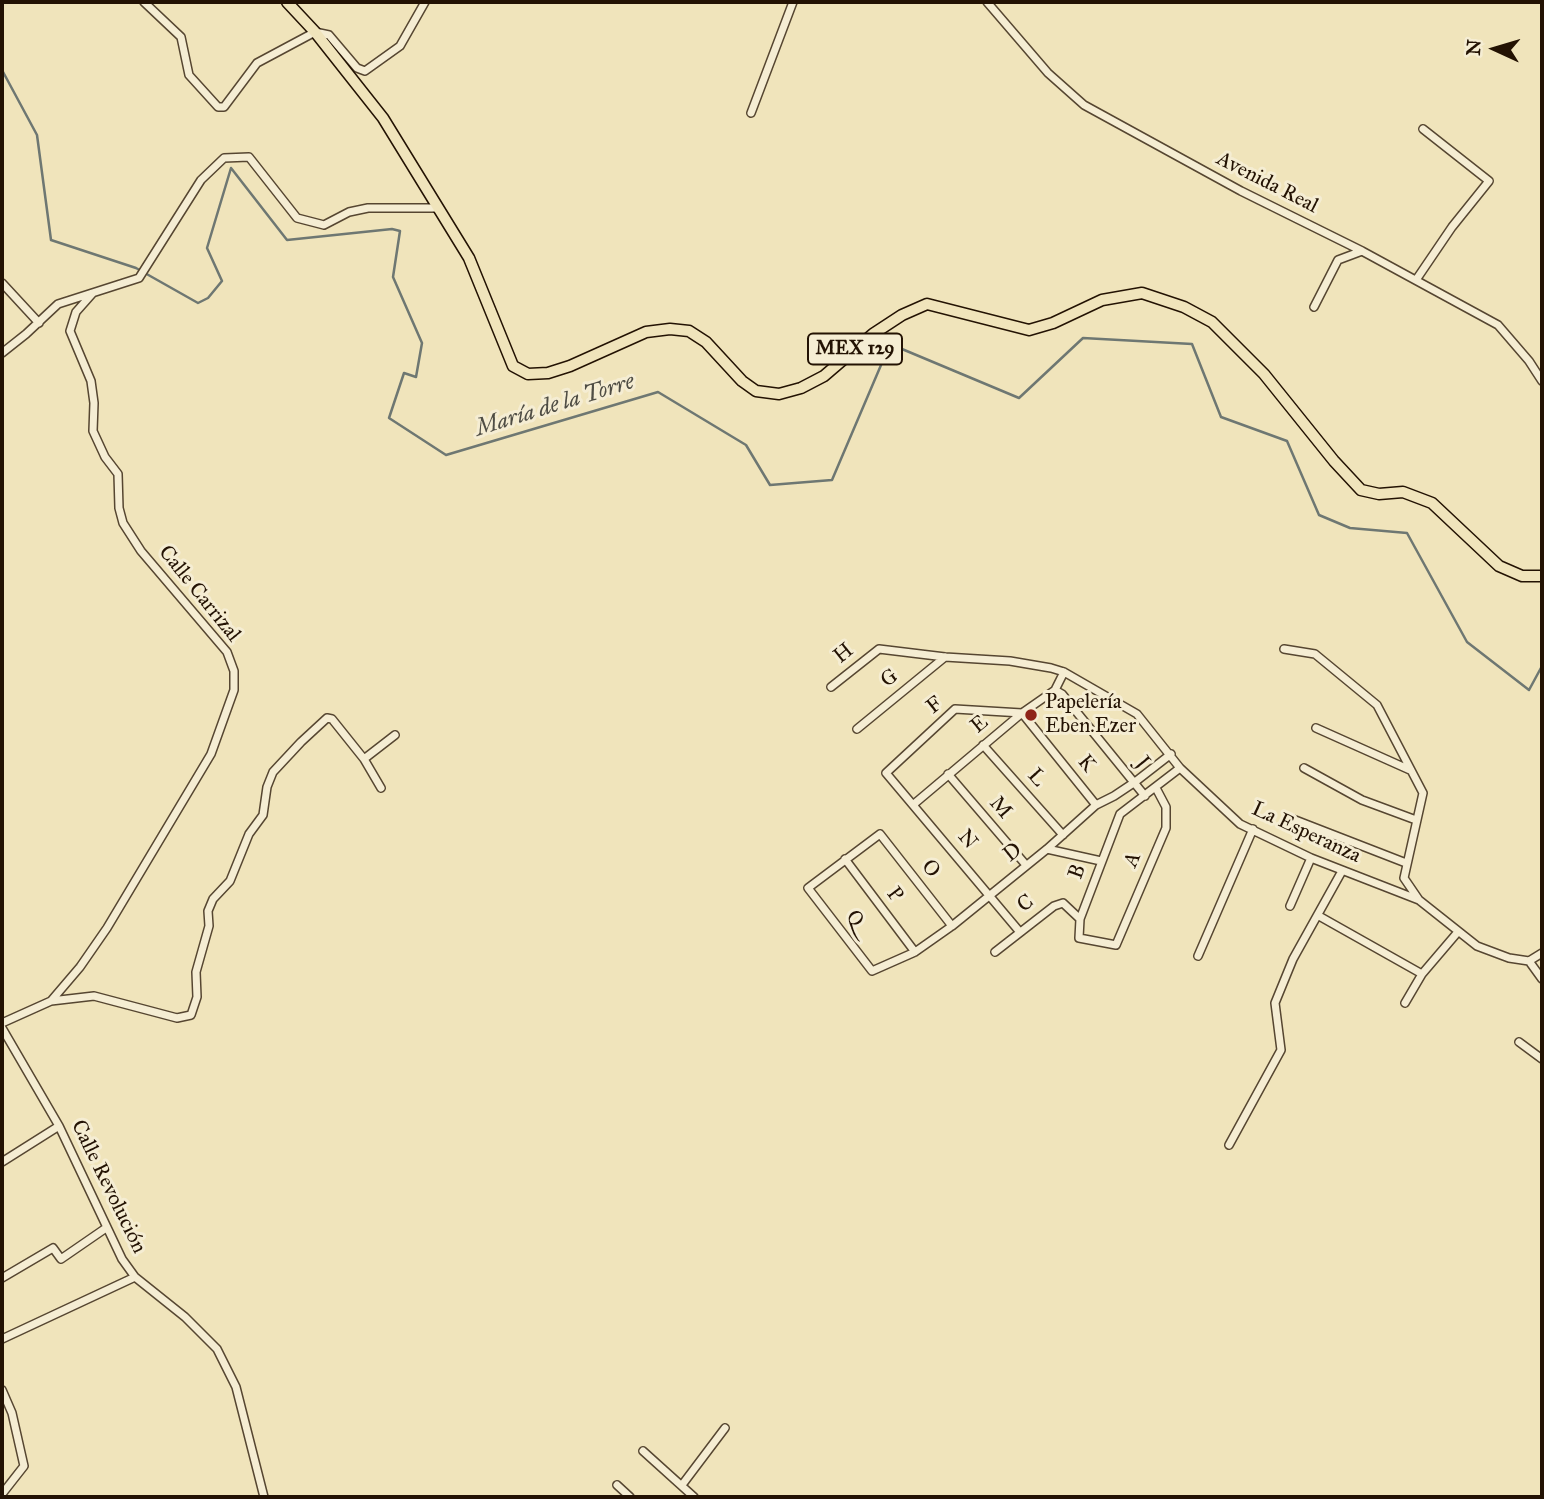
<!DOCTYPE html>
<meta charset="utf-8">
<style>
body{margin:0}
#map{position:relative;width:1544px;height:1499px;overflow:hidden;background:#f0e4bb;font-family:"IM FELL Great Primer",serif}
canvas{display:block}
.frame{position:absolute;inset:0;border:4px solid #231203;pointer-events:none}
.north{position:absolute;left:1460px;top:14px;width:70px;height:70px;-webkit-text-stroke:5px #f5edd3;paint-order:stroke;rotate:274deg;font-size:19px;font-weight:700;line-height:28px;text-align:center;color:#231203}
.north::after{content:'';display:block;margin:auto;width:24px;height:32px;background:#231203;clip-path:polygon(50% 0,100% 100%,50% 72%,0 100%)}
</style>
<div id="map">
<canvas width="1544" height="1499"></canvas>
<div class="frame"></div>
<div class="north">N</div>
</div>
<script>
const g = document.querySelector('canvas').getContext('2d');
g.lineJoin = 'round';
function toPath(rows) {
  const path = new Path2D();
  for (const r of rows) {
    path.moveTo(r[0], r[1]);
    for (let i = 2; i < r.length; i += 2) path.lineTo(r[i], r[i + 1]);
  }
  return path;
}
function trace(path, color, width, dash) {
  g.strokeStyle = color;
  g.lineWidth = width;
  g.lineCap = dash ? 'butt' : 'round';
  g.setLineDash(dash || []);
  g.stroke(path);
}
function label(font, color, halo, rows, align = 'center') {
  g.font = font + ' "IM FELL Great Primer",serif';
  g.lineWidth = 6;
  g.setLineDash([]);
  g.textBaseline = 'middle';
  g.strokeStyle = halo;
  g.fillStyle = color;
  for (const [text, x, y, turn = 0] of rows) {
    g.save();
    g.translate(x, y);
    g.rotate((+turn || 0) * Math.PI / 180);
    g.textAlign = isNaN(turn) ? turn : align;
    if (halo) g.strokeText(text, 0, 0);
    g.fillText(text, 0, 0);
    g.restore();
  }
}
const stream = toPath([
 [2,70,37,135,51,240,136,268,198,303,208,298,222,281,207,248,231,168,287,240,392,229,400,231,393,277,422,343,416,377,404,373,389,418,446,455,658,392,746,445,770,485,832,480,890,344,1019,398,1083,338,1192,344,1221,417,1287,441,1319,515,1350,528,1407,533,1467,642,1529,690,1542,666]
]);
const minor = toPath([
 [144,2,181,37,189,75,218,107,224,107,257,63,315,32,329,35,357,68,365,71,400,46,425,2],
 [987,2,1048,73,1084,105,1241,191,1362,251,1498,325,1529,361,1542,381],
 [751,113,793,2],
 [1416,280,1452,227,1489,181,1423,129],
 [2,283,39,323],
 [1314,307,1338,260,1362,251],
 [2,353,26,334,58,304,139,278,201,180,224,158,249,157,297,218,324,225,349,212,368,208,437,208],
 [1284,649,1315,654,1377,705,1423,793,1404,878,1419,900],
 [831,687,879,649,945,657,1010,661,1051,668,1064,672,1137,714,1180,768,1240,824,1311,858,1419,900,1477,946,1509,958,1529,961,1542,953],
 [1055,690,1062,694,1145,796],
 [1316,728,1410,770],
 [857,729,945,657],
 [983,745,1063,835],
 [364,759,395,735],
 [1304,768,1362,800,1416,820],
 [948,774,1026,865],
 [1156,788,1166,807,1166,828,1116,945,1079,938,1080,919,1120,814,1180,768],
 [914,804,1022,713,1055,690,1064,672],
 [1290,818,1406,863],
 [1047,849,1101,861],
 [845,859,915,952],
 [1290,906,1311,858],
 [1319,916,1422,974],
 [952,926,880,834,808,888,872,971,915,952,952,926,1047,849,1096,805,1114,796,1135,782,1171,754],
 [1019,931,886,773,955,709,1022,713,1096,805],
 [995,952,1054,906,1063,903,1080,919],
 [1198,956,1253,829],
 [1529,961,1542,979],
 [51,1001,94,996,177,1018,191,1015,197,997,196,972,209,926,208,911,213,899,230,881,249,834,263,815,267,787,273,772,301,742,327,718,332,719,364,759,381,788],
 [1405,1003,1422,974,1457,933],
 [2,1023,51,1001,80,967,107,928,211,754,234,690,234,671,227,652,141,551,123,523,119,508,118,474,105,457,93,431,94,403,91,381,70,331,76,312,92,294],
 [2,1028,59,1126,122,1259,135,1277,185,1317,217,1349,236,1387,264,1497],
 [1519,1042,1542,1059],
 [1229,1145,1281,1050,1275,1003,1293,959,1342,871],
 [2,1162,59,1126],
 [2,1278,53,1248,61,1259,106,1228],
 [2,1339,135,1277],
 [2,1390,12,1413,24,1466,2,1494],
 [643,1451,694,1497],
 [617,1485,630,1497],
 [682,1485,725,1428]
]);
const primary = toPath([
 [287,2,315,32,383,118,469,258,513,366,528,374,548,373,570,366,646,332,670,329,689,331,706,342,742,381,756,391,779,394,801,388,824,376,873,334,902,315,927,304,1029,330,1053,323,1102,300,1142,293,1184,307,1212,322,1264,374,1334,461,1361,490,1379,494,1403,492,1432,503,1499,566,1522,576,1542,576]
]);
const markers = [
 [1031,715,7,"#8f2418"]
];
const shields = [
 [855,349,94]
];
const shieldNames = [
 ["MEX 129",855,349]
];
const streetNames = [
 ["Avenida Real",1267,183,27],
 ["Calle Carrizal",199,594,51],
 ["H",844,654,-39],
 ["G",890,679,-39],
 ["F",935,706,-38],
 ["E",980,725,-40],
 ["J",1142,763,51],
 ["K",1086,764,51],
 ["L",1036,778,48],
 ["M",1000,808,49],
 ["La Esperanza",1306,833,25],
 ["N",967,840,50],
 ["D",1013,853,-38],
 ["A",1133,860,-67],
 ["O",930,869,52],
 ["B",1078,872,-70],
 ["P",894,895,53],
 ["C",1026,904,-36],
 ["Q",854,919,53],
 ["Calle Revolución",108,1187,64]
];
const poiNames = [
 ["Papelería",1045,703],
 ["Eben.Ezer",1045,727]
];
const waterNames = [
 ["María de la Torre",555,406,-17]
];
trace(stream, '#6e7772', 2.5);
trace(minor, '#564631', 10);
trace(primary, '#231203', 13);
trace(minor, '#f5edd3', 7);
trace(primary, '#f0e4bb', 10);
for (const [x, y, r, color] of markers) {
  const dot = new Path2D();
  dot.arc(x, y, r, 0, 2 * Math.PI);
  g.fillStyle = color;
  g.fill(dot);
  trace(dot, '#f5edd3', 2.5);
}
for (const [x, y, w] of shields) {
  const box = new Path2D();
  box.roundRect(x - w / 2, y - 15.5, w, 31, 5);
  g.fillStyle = '#f5edd3';
  g.fill(box);
  trace(box, '#231203', 2);
}
label('bold 19px', '#231203', null, shieldNames);
label('21px', '#231203', '#f5edd3', streetNames);
label('21px', '#231203', '#f5edd3', poiNames, 'left');
label('italic 23px', '#4f4d44', '#f5edd3', waterNames);
</script>
